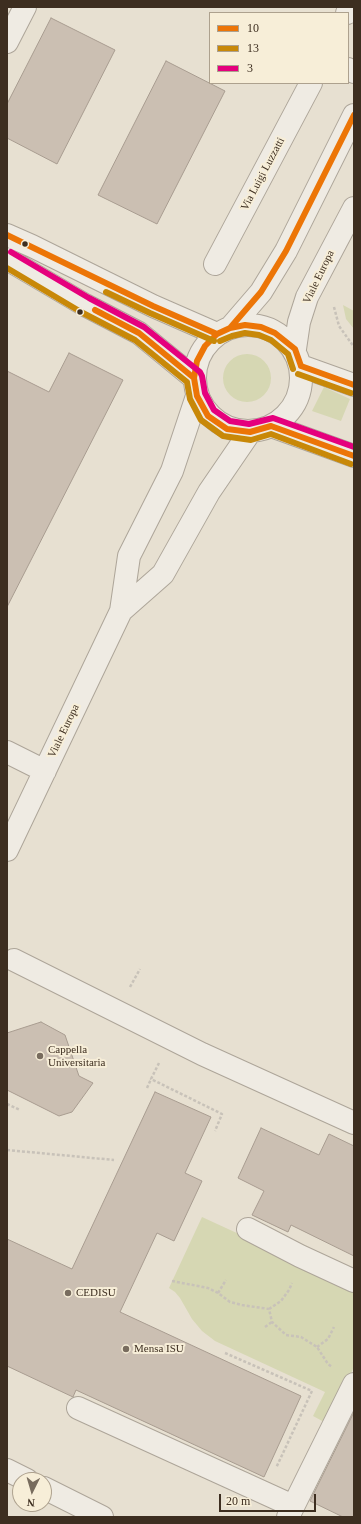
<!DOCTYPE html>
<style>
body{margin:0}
#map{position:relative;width:361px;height:1524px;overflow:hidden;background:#e7e0d1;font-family:Georgia,serif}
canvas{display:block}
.frame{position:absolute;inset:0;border:8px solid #3d2e20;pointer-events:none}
.legend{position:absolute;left:209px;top:12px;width:140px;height:72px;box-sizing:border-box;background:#f7eed8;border:1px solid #ada18e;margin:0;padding:5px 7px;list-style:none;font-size:12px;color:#3d2e20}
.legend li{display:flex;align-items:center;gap:8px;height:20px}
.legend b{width:20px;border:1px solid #ada18e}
.north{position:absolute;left:12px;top:1472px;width:40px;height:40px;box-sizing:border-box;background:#f7eed8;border:1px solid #ada18e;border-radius:50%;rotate:185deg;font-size:11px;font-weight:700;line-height:16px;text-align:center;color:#3d2e20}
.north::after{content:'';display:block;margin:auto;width:14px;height:18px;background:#786c5e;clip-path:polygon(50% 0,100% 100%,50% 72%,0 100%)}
.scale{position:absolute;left:219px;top:1494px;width:97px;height:18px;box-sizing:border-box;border:2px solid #3d2e20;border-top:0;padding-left:5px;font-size:12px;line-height:14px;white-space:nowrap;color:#3d2e20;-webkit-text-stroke:3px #f7eed8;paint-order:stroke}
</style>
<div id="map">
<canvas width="361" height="1524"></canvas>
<div class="frame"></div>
<ul class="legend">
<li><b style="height:5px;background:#ec7507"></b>10</li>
<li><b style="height:5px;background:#c88808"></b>13</li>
<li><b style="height:5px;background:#e5007d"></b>3</li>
</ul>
<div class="north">N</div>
<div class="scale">20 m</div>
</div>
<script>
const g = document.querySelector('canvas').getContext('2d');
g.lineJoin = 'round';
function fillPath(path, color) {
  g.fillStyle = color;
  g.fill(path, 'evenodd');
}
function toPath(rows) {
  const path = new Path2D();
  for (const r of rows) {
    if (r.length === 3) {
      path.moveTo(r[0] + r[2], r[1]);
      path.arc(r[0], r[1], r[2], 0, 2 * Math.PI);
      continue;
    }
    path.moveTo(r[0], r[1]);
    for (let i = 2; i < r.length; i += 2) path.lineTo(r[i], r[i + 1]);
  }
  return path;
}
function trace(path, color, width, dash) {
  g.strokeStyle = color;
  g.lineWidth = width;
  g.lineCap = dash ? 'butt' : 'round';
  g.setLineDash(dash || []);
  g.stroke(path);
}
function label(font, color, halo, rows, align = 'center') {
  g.font = font + ' Georgia,serif';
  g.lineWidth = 4;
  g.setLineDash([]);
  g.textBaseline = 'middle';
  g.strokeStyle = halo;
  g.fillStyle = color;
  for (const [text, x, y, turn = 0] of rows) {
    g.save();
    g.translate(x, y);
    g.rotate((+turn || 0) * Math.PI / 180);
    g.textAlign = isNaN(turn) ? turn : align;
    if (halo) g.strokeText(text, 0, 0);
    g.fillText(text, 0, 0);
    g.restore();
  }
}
const green = toPath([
 [343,305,354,311,354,329,346,319],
 [247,378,24],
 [324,387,350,399,341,421,312,411],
 [202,1217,354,1287,354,1367,326,1423,313,1416,325,1392,215,1341,202,1331,192,1319,180,1298,175,1292,169,1288]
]);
const building = toPath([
 [51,18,115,50,57,164,7,138,7,104,51,18],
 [166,61,225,91,157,224,98,195,166,61],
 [69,353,123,380,7,607,7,371,49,392,69,353],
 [41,1022,65,1035,79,1076,93,1083,72,1112,59,1116,7,1090,7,1033,41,1022],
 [155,1092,211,1117,185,1173,202,1181,174,1241,157,1233,120,1312,301,1396,264,1477,76,1390,73,1397,7,1366,7,1239,72,1269,155,1092],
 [261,1128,319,1155,329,1134,354,1146,354,1256,291,1225,288,1232,252,1215,264,1191,238,1178,261,1128],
 [354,1412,354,1517,343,1517,310,1501,354,1412]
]);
const path = toPath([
 [334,307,339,326,354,347],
 [130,987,140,969],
 [159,1063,151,1079,222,1114,215,1131],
 [147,1088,151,1079],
 [7,1104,20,1110],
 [7,1150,114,1160],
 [172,1281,208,1288,218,1293,230,1302,242,1305,269,1309,272,1322,286,1335,301,1337,317,1347,328,1364,332,1367],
 [218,1293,226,1280],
 [269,1309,281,1301,289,1290,292,1283],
 [265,1327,272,1322],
 [317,1347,328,1339,334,1327],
 [225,1353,312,1391,276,1468]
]);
const minor = toPath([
 [347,13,350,7],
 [7,42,25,7],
 [348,69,354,72],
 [7,235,32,246,153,306,217,334],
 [7,259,85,305,139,333,194,378],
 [215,264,311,83],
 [248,378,53],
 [230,328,261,292,286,251,354,115],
 [295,349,299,322,307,297,354,208],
 [301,366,354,385],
 [271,426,354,456],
 [121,611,163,574,209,492,250,432],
 [7,752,45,771],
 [7,850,121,611,129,556,172,471,197,396],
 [14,960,202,1054,354,1123],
 [248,1229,300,1256,354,1281],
 [78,1408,293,1506],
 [7,1470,27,1480],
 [44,1488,102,1517],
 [288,1517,354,1384]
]);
const bus1 = toPath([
 [7,235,153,306,217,334],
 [95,310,139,333,194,378],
 [217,334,230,328,261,292,286,251,354,115],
 [301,366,354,385],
 [271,426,250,432,227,429,208,416,197,396,194,378,197,361,205,346,217,334,230,328,245,325,261,327,275,333,295,349,301,366],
 [271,426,354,456]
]);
const bus2 = toPath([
 [7,268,81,312,135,340,187,382,190,399,201,420,223,436,251,440,271,434,351,464],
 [106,292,150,313,214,341],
 [220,341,232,336,245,333,259,335,271,340,288,354,293,369],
 [298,374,351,393]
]);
const bus3 = toPath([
 [11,252,89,298,144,327,200,372,202,376,205,393,214,410,230,421,249,424,273,418,354,447]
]);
const markers = [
 [25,244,3.5,"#3d2e20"],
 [80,312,3.5,"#3d2e20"],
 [40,1056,4,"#786c5e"],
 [68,1293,4,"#786c5e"],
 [126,1349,4,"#786c5e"]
];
const streetNames = [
 ["Via Luigi Luzzatti",263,174,-62],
 ["Viale Europa",319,277,-64],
 ["Viale Europa",64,731,-64]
];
const poiNames = [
 ["Cappella",48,1050],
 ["Universitaria",48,1063],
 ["CEDISU",76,1293],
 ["Mensa ISU",134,1349]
];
fillPath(green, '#d6d7b3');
fillPath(building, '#cbbfb2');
trace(building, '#a89c90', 1);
trace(minor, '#ada599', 24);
trace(path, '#c8c2b9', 2.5, [3, 2]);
trace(minor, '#efebe3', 22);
trace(bus1, '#ec7507', 6);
trace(bus2, '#c88808', 6);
trace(bus3, '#e5007d', 6);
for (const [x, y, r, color] of markers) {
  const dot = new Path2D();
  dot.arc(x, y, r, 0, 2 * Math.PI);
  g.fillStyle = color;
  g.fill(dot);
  trace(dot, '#f7eed8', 1.5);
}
label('11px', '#3d2e20', '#f7eed8', streetNames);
label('11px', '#3d2e20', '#f7eed8', poiNames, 'left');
</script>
